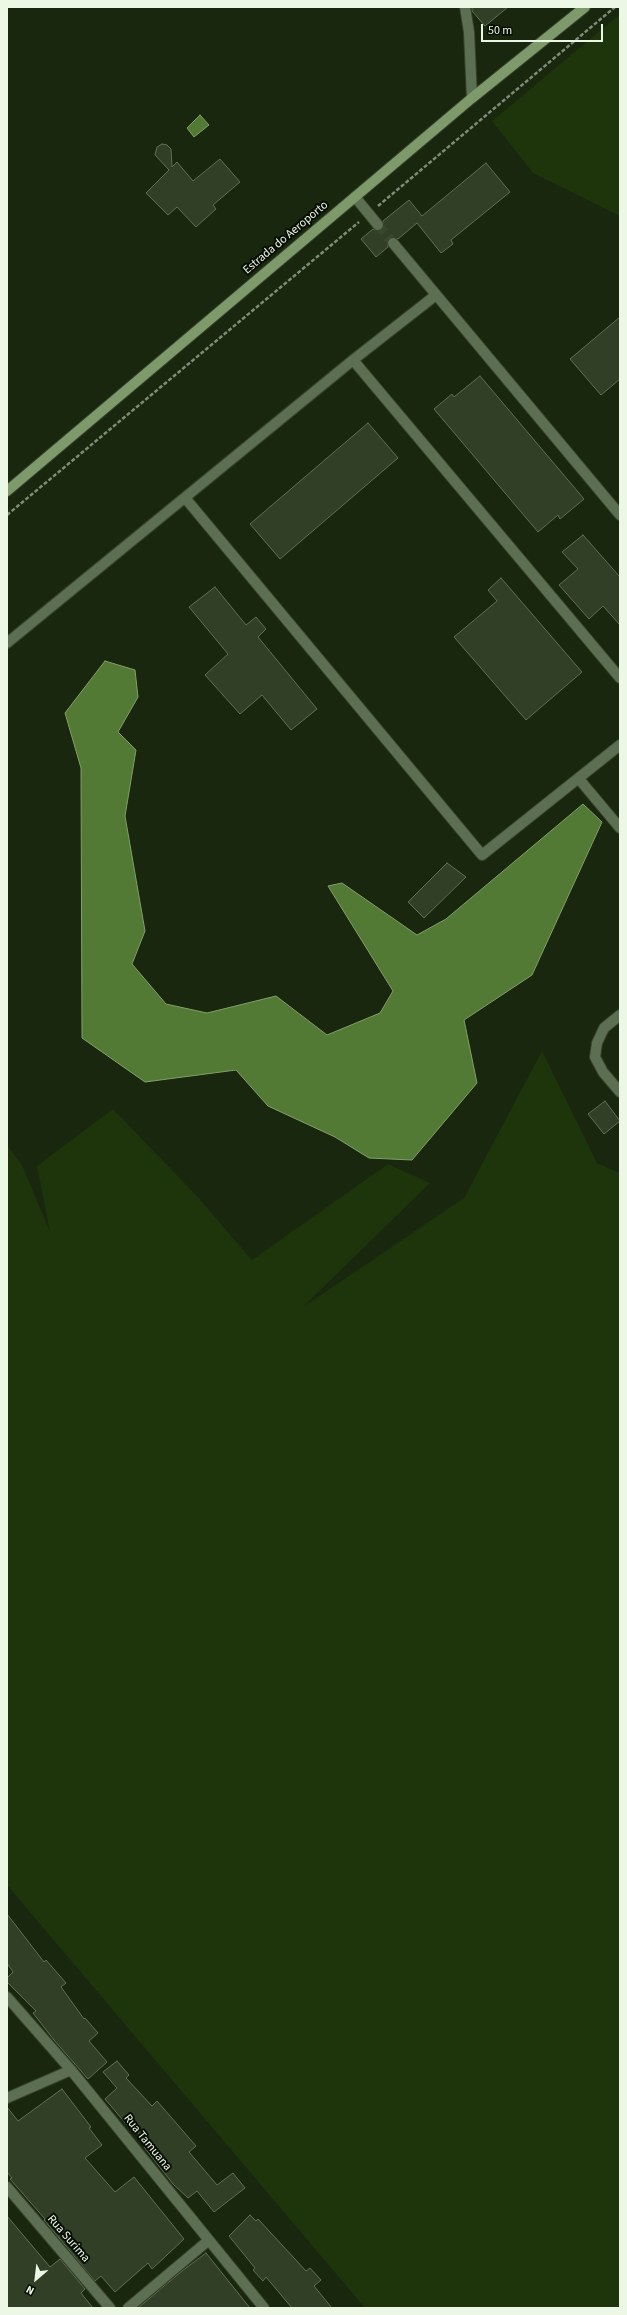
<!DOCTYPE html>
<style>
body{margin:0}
#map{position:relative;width:627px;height:2315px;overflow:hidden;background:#19270e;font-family:"Source Sans 3",sans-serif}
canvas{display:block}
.frame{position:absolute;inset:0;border:8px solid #ecf7e6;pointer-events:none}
.north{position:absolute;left:16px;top:2259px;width:40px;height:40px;-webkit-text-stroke:3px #080e05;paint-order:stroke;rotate:208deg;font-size:11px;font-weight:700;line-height:16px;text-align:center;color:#ecf7e6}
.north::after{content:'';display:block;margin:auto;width:14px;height:18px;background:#ecf7e6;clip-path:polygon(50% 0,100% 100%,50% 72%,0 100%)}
.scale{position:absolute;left:481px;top:24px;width:122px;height:18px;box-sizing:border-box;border:2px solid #ecf7e6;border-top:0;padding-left:5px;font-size:12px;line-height:14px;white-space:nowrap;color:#ecf7e6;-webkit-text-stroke:3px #080e05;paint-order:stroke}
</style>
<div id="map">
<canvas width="627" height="2315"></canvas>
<div class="frame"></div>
<div class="north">N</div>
<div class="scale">50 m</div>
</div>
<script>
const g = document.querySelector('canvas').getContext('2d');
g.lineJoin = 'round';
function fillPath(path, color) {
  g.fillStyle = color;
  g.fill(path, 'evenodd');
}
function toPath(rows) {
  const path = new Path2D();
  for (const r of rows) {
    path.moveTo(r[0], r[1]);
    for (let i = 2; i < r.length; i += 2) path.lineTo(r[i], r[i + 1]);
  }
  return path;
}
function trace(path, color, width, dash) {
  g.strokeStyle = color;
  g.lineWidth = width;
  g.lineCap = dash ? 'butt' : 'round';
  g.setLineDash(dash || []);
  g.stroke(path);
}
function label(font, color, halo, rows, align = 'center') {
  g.font = font + ' "Source Sans 3",sans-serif';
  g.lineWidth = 4;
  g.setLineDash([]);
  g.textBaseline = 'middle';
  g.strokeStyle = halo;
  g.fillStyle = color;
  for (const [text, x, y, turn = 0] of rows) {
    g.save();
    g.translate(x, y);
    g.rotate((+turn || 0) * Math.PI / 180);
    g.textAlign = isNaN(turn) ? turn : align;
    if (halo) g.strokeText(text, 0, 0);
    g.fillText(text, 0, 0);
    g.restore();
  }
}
const green = toPath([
 [620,14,620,216,533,173,492,121],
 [542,1051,597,1163,620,1173,620,2308,365,2308,7,1885,7,1145,22,1165,50,1232,37,1166,113,1109,196,1195,252,1260,388,1164,430,1183,303,1307,464,1198]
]);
const water = toPath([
 [200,115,209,125,194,137,187,128,200,115],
 [105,661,135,670,138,697,118,732,136,750,125,816,145,931,132,964,166,1004,207,1013,276,996,327,1035,380,1013,393,991,328,886,342,883,417,935,446,919,583,804,602,822,532,975,464,1020,477,1083,412,1160,369,1158,335,1137,268,1106,236,1070,145,1082,82,1038,81,768,65,713,105,661]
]);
const building = toPath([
 [472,7,508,7,485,26,472,11,472,7],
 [162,144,167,145,171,149,172,167,177,162,193,181,220,159,240,182,213,205,216,209,196,227,177,207,168,215,146,193,169,170,155,155,157,147,162,144],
 [486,163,510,192,451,240,453,244,441,253,417,223,398,239,389,238,387,241,388,247,376,257,361,239,373,229,379,231,382,230,383,221,409,200,422,216,486,163],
 [620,317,620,379,601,395,570,359,620,317],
 [480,376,584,499,560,519,558,515,538,532,434,409,452,394,454,397,480,376],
 [368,423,398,458,280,559,250,524,368,423],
 [583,535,620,577,620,625,603,606,589,619,559,585,578,569,562,552,583,535],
 [501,578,582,672,526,720,454,637,497,601,488,590,501,578],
 [215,587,246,625,256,617,266,629,258,637,317,709,291,730,262,695,240,714,205,675,228,654,189,607,215,587],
 [447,863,466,877,424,918,408,902,447,863],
 [605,1101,620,1121,604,1134,588,1114,605,1101],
 [7,1914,44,1962,46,1960,66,1983,61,1987,84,2019,85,2018,98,2033,89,2041,107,2062,88,2079,54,2040,33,2013,36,2011,7,1982,7,1978,13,1972,7,1963,7,1914],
 [117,2061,129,2075,126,2078,152,2106,157,2101,196,2146,189,2152,217,2185,233,2173,245,2188,214,2212,197,2191,188,2198,173,2184,144,2147,148,2144,129,2123,127,2125,105,2099,117,2088,103,2072,117,2061],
 [62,2089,91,2127,89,2128,102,2145,85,2158,115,2192,134,2177,184,2239,152,2269,148,2263,115,2292,101,2276,95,2281,44,2220,45,2219,10,2179,12,2178,7,2172,7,2107,18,2121,62,2089],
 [250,2215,256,2221,258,2219,306,2271,310,2268,321,2280,314,2286,332,2308,292,2308,266,2277,263,2281,253,2270,255,2268,229,2236,250,2215],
 [7,2216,50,2267,60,2259,85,2289,81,2293,93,2308,7,2308,7,2216],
 [206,2253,250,2308,138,2308,182,2271,206,2253]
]);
const streetTunnel = toPath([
 [378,225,393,243]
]);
const path = toPath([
 [378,206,615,7],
 [7,515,359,222]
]);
const street = toPath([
 [465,7,469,32,472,98],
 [355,197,378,225],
 [393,243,620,515],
 [353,360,620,678],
 [186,499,482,855,620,745],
 [7,643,353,360,436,295],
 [579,779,620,828],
 [620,1015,604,1028,597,1043,595,1057,603,1072,620,1092],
 [7,1997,71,2070,264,2308],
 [7,2098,71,2070],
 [7,2187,110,2308],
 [128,2308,209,2240]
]);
const secondary = toPath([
 [7,491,472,98,585,7]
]);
const streetNames = [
 ["Estrada do Aeroporto",286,238,-40],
 ["Rua Tamuana",147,2143,51],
 ["Rua Surima",68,2239,49]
];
fillPath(green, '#1e340a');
fillPath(water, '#537a34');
trace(water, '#81a069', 1);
fillPath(building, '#303f25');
trace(building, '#5f7054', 1);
trace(streetTunnel, '#39462e', 10, [10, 5]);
trace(street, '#37442c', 12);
trace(secondary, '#37442c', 12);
trace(path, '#7f8c77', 2.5, [4, 2]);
trace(street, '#5d6f52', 10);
trace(secondary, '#7e9a6b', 10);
label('12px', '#ecf7e6', '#080e05', streetNames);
</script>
